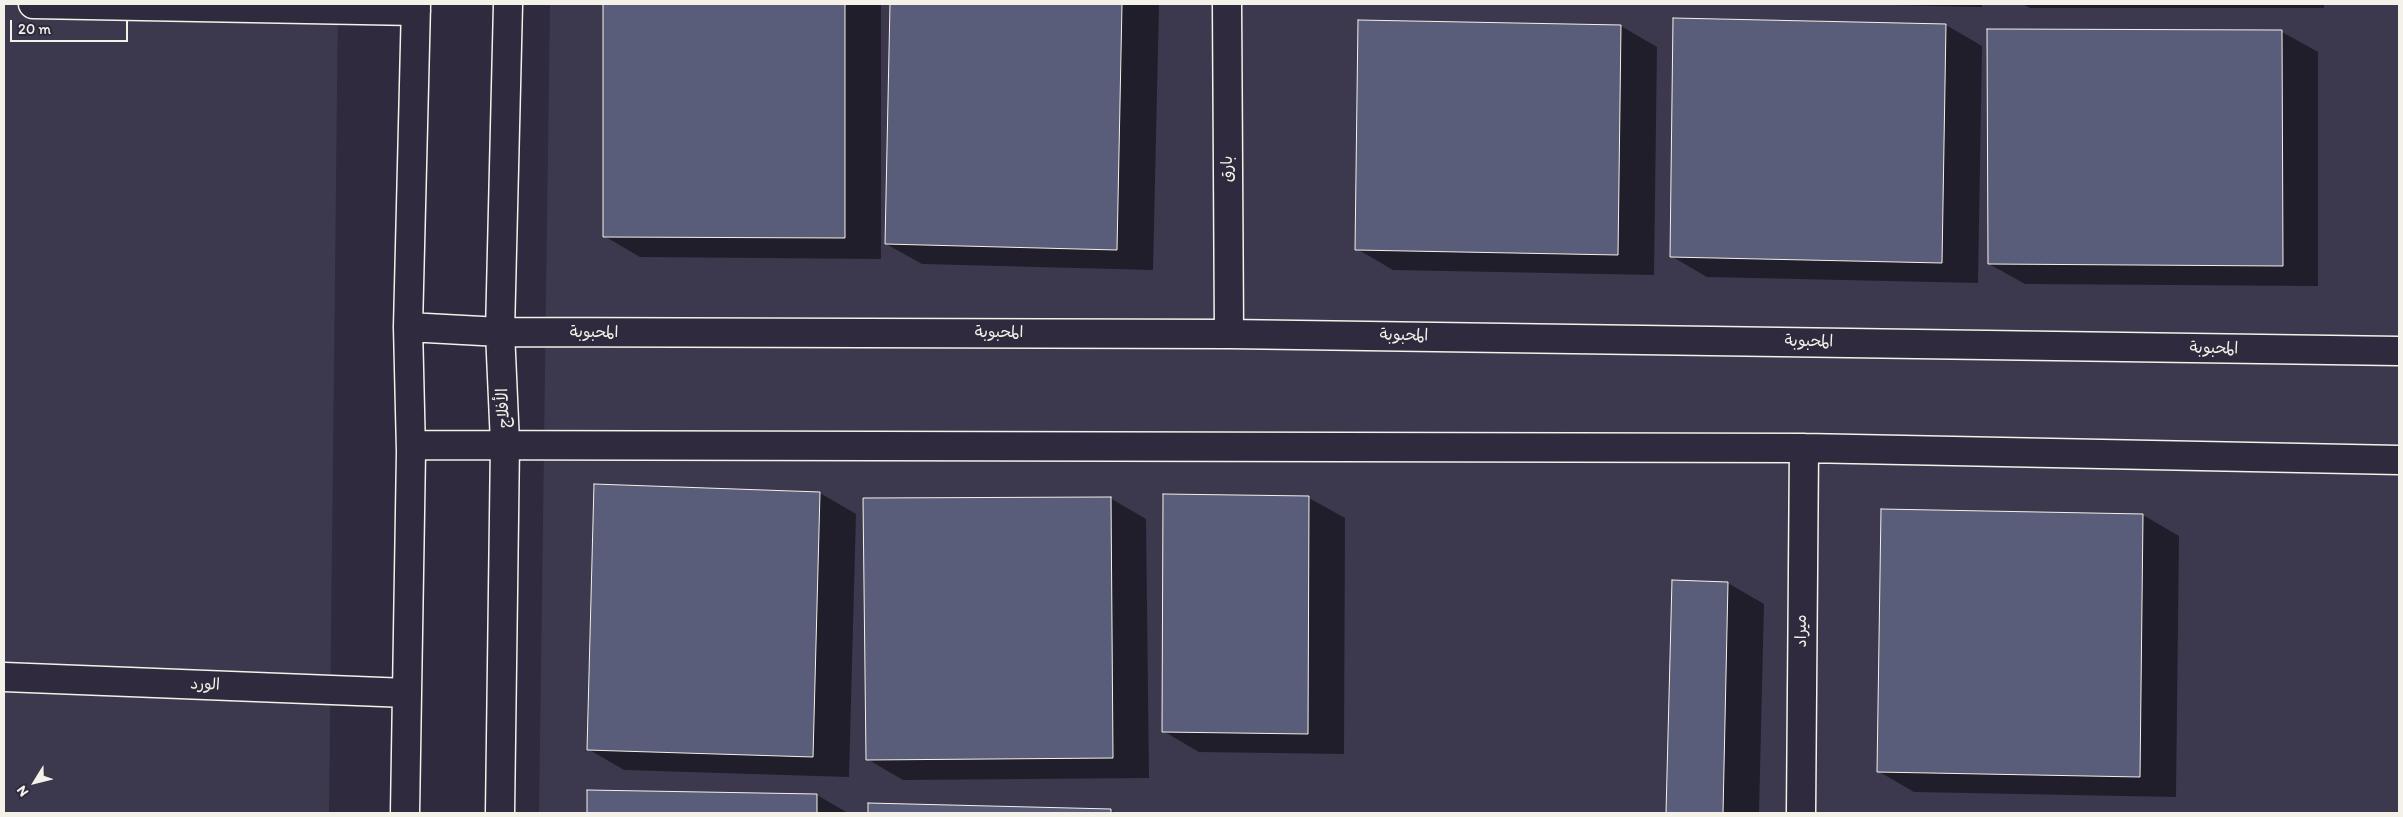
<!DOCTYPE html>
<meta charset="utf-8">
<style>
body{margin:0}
#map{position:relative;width:2403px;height:817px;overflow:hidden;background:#2f2a3d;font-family:Itim,sans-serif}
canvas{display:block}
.frame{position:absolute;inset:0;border:5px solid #f4f1e8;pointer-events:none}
.north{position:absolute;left:10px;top:757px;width:50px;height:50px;-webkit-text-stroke:4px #2f2a3d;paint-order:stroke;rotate:234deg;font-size:14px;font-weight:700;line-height:20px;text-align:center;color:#f4f1e8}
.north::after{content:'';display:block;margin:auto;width:18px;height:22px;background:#f4f1e8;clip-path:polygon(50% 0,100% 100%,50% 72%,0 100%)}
.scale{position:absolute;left:10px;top:20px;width:118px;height:22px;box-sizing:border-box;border:2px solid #f4f1e8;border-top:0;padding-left:6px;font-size:15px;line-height:18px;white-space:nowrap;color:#f4f1e8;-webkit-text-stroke:4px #2f2a3d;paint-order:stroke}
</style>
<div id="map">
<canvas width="2403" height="817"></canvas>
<div class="frame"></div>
<div class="north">N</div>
<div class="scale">20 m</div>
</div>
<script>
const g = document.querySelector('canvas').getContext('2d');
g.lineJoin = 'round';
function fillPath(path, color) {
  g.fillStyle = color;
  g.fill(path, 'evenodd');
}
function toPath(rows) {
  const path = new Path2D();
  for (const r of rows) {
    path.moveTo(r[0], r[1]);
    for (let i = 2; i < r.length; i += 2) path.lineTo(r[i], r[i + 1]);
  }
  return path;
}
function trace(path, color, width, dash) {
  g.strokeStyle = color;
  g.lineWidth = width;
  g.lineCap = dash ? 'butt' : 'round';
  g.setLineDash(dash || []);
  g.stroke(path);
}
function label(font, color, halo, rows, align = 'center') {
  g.font = font + ' Itim,"Playpen Sans Arabic",sans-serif';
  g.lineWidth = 4;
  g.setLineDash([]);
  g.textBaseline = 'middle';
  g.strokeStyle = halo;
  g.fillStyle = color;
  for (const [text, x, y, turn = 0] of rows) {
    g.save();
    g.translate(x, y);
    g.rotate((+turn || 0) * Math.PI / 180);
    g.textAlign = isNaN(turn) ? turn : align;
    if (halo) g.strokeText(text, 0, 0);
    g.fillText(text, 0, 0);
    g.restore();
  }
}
const built = toPath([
 [4,4,338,4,329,813,4,813],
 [550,4,2399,4,2399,813,539,813]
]);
const shadow = toPath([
 [604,4,881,4,881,259,640,257,604,236],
 [891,4,1159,5,1153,270,922,264,886,244],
 [1845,4,1982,4,1982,7],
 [2022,4,2324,4,2324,8,2030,8],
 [1946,25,1982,46,1978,283,1707,277,1671,256],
 [1621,26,1657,47,1654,275,1393,270,1357,249],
 [1988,30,2282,32,2318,52,2318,286,2025,284,1989,264],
 [820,493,856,514,849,777,624,770,588,749],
 [1165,496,1309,498,1345,518,1344,754,1199,752,1163,731],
 [1110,498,1146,519,1149,778,903,780,867,759],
 [2143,515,2179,536,2176,797,1914,792,1878,771],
 [1673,582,1728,583,1764,604,1759,813,1667,813],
 [588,791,817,795,848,813,588,813],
 [870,804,1110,810,1116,813,870,813]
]);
const building = toPath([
 [603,4,845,4,845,238,603,237,603,4],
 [890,4,1122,4,1117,250,885,244,890,4],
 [1673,18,1946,24,1942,263,1670,257,1673,18],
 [1358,20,1621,25,1618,255,1355,250,1358,20],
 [1987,29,2282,30,2283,266,1988,264,1987,29],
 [594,484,820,492,813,757,587,750,594,484],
 [1163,494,1309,496,1308,734,1162,732,1163,494],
 [1111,497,1113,758,866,760,863,498,1111,497],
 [1881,509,2143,514,2140,777,1877,772,1881,509],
 [1672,580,1728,582,1723,813,1666,813,1672,580],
 [587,790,817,794,817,813,587,813,587,790],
 [868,803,1111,809,1111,813,868,813,868,803]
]);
const minor = toPath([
 [33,4,416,11],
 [1227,4,1229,334],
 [408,327,500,332,1229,334,2399,351],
 [411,445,1804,448,2399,460],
 [4,677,407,693],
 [405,813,411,452,408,327,416,4],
 [500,813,505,443,500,332,508,4],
 [1801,813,1804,448]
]);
const streetNames = [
 ["بارق",1228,169,-90],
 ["المحبوبة",594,333],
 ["المحبوبة",999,333],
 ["المحبوبة",1404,336,1],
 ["المحبوبة",1809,342,1],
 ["المحبوبة",2214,349,1],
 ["الأفلاج",504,408,-93],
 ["ميراد",1802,631,-90],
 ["الورد",205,685,2]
];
fillPath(built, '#3c394f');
fillPath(shadow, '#0007');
fillPath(building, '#595d7a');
trace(building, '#f4f1e8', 1);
trace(minor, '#f4f1e8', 31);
trace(minor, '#2f2a3d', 28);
label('16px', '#f4f1e8', '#2f2a3d', streetNames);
</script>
